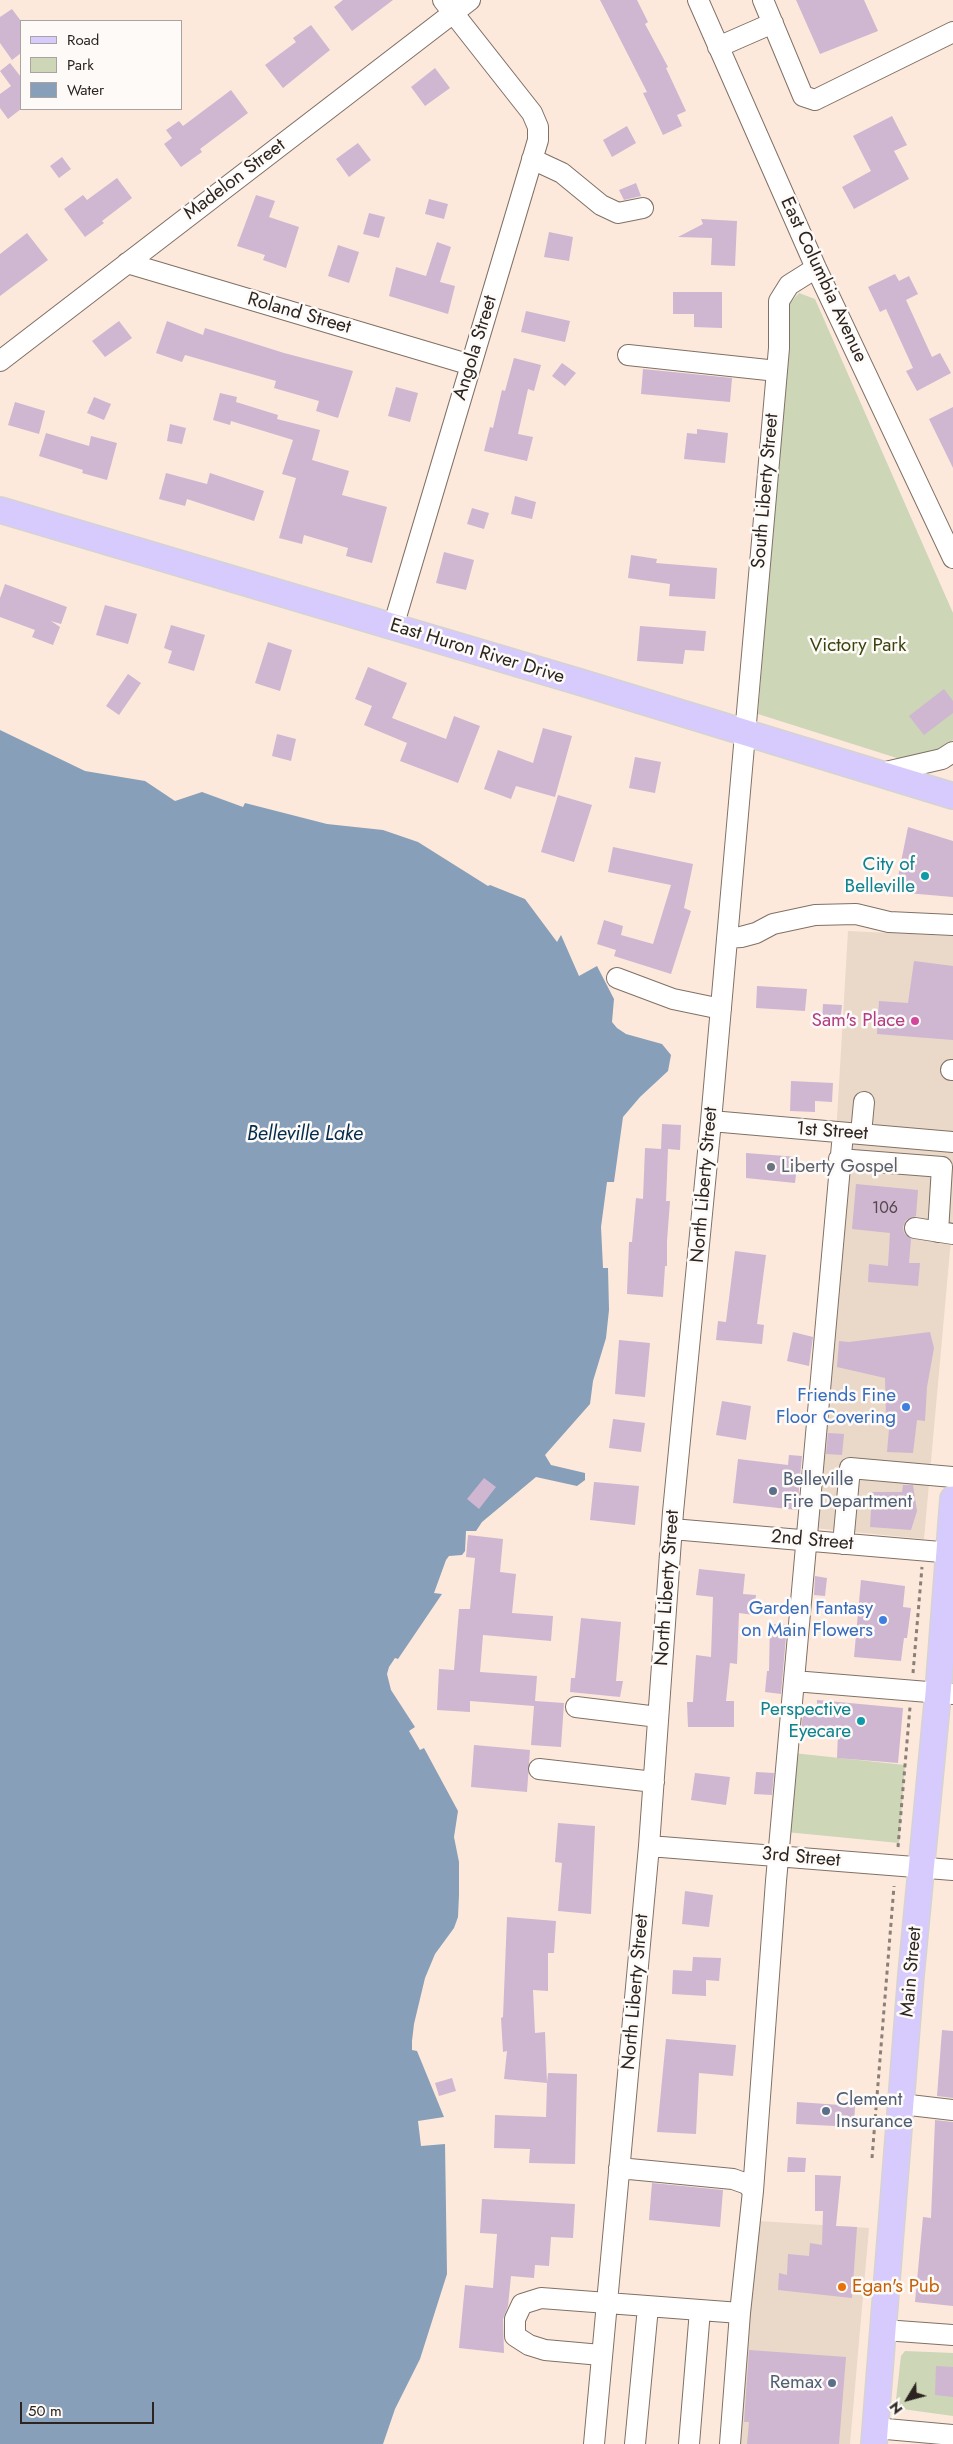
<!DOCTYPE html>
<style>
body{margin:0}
#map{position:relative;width:953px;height:2444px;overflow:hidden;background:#fce9dc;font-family:Jost,sans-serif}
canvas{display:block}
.legend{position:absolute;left:20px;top:20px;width:162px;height:90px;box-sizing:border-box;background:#fdfaf7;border:1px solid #a9a4a1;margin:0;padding:6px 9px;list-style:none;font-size:15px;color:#2b2420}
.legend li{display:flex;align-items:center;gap:10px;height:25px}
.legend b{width:25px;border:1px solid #a9a4a1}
.north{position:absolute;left:883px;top:2374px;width:50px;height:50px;-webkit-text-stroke:4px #fdfaf7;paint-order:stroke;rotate:233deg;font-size:14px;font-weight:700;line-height:20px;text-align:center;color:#2b2420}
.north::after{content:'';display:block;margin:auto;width:18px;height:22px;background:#2b2420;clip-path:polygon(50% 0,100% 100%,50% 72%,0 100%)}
.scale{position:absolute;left:20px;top:2402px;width:134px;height:22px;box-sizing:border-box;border:2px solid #2b2420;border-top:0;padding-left:6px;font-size:15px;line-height:18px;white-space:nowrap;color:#2b2420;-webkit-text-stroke:4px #fdfaf7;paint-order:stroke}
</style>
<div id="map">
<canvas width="953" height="2444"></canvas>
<ul class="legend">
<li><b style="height:6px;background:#d7cbfe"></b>Road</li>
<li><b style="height:14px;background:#cdd6b7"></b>Park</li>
<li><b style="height:14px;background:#879fb9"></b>Water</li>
</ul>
<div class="north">N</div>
<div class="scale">50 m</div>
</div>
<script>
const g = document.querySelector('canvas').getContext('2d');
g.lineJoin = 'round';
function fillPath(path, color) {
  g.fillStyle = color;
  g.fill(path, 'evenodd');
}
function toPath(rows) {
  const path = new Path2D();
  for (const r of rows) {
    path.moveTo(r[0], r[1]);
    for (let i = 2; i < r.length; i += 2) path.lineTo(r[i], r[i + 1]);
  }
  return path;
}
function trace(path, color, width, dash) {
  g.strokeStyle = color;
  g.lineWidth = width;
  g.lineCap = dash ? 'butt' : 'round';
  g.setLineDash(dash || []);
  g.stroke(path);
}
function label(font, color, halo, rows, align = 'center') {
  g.font = font + ' Jost,sans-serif';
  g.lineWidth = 5;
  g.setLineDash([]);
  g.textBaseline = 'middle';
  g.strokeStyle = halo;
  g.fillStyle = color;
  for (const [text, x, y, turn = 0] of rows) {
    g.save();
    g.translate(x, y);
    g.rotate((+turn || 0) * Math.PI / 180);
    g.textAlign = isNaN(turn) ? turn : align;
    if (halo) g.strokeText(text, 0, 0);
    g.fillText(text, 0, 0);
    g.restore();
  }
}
const commercial = toPath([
 [848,931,953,936,953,1217,924,1539,813,1528],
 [743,2220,869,2228,850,2444,728,2444]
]);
const green = toPath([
 [799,293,815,299,953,613,953,740,937,751,900,759,758,714,790,303],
 [793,1753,905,1765,899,1843,786,1832],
 [905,2351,953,2353,953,2416,895,2408,901,2356]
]);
const water = toPath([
 [0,730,85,771,145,781,175,801,202,792,243,807,245,803,327,824,383,830,418,842,488,886,490,885,525,899,557,942,561,935,579,976,597,966,614,999,612,1022,617,1028,626,1034,662,1044,671,1055,668,1071,640,1097,623,1117,614,1182,607,1182,601,1227,603,1268,608,1268,609,1310,606,1338,593,1381,590,1404,545,1455,551,1465,585,1473,585,1480,577,1486,536,1477,482,1522,476,1531,466,1531,465,1551,462,1555,449,1556,446,1560,434,1593,442,1594,398,1659,395,1658,389,1667,387,1674,391,1690,415,1727,409,1731,420,1750,424,1748,458,1811,454,1837,459,1862,459,1895,458,1917,454,1928,435,1954,425,1978,414,2024,412,2041,412,2050,417,2051,444,2117,418,2121,421,2146,445,2144,447,2274,420,2359,395,2409,383,2444,0,2444]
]);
const building = toPath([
 [343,0,393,0,352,31,334,7],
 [600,0,637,0,648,22,645,24,668,67,666,68,686,111,677,115,682,126,663,135,643,93,647,92],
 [796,0,864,0,878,31,820,54],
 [12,9,21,21,21,53,12,60,0,43,0,17],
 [311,25,330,50,283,88,265,65,296,42,293,38],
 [10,63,21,77,21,109,8,119,0,108,0,94,11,86,0,71],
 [435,68,450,88,425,106,411,87],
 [231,90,248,113,200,149,202,152,181,167,164,144,172,138,166,130,179,121,183,126],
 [892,116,907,145,894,151,909,179,854,209,842,187,871,171,853,136],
 [627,126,636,143,612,157,603,140],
 [358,143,371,160,349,177,336,159],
 [62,157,71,169,59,178,50,166],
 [117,178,132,198,102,221,104,223,85,237,64,209,83,195,87,200],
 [636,183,641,196,624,200,619,190],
 [256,195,275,201,269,217,299,227,286,268,263,260,265,255,237,246],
 [429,199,448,204,444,219,425,214],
 [369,213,385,217,379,238,363,234],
 [701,219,737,221,735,266,711,265,712,238,678,237,703,224],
 [549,232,573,237,569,261,544,257],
 [27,233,48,260,0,296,0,254],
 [437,242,451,247,440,282,455,286,448,314,389,296,396,267,426,276],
 [338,245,359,252,349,283,328,276],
 [895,274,899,281,909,276,918,294,906,300,932,357,940,353,951,373,917,391,906,371,913,368,886,309,880,312,868,287],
 [673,292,722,292,722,328,694,327,694,314,673,314],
 [526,311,570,321,565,342,521,332],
 [119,321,132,338,105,357,92,341],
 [167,321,203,335,205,328,284,353,353,371,338,418,316,411,319,401,274,388,276,381,185,355,182,362,156,353],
 [514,358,541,365,534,391,528,389,518,434,533,437,527,461,484,451,490,427,493,428,502,390,505,391],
 [562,363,576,373,565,386,552,376],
 [643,369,732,378,730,402,641,394],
 [396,387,418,393,410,422,388,416],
 [220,393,237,397,236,402,278,415,277,419,320,430,312,460,349,471,342,495,387,507,372,563,346,556,348,548,304,535,302,544,279,538,296,478,282,474,293,440,231,421,230,425,213,420],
 [94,397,111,404,104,420,87,413],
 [15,402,45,411,39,434,8,425],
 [953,407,953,468,929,419],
 [170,424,186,428,182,444,167,441],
 [697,429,728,433,725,463,684,459,687,433,697,434],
 [46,433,89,446,91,436,117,443,107,480,82,473,83,470,39,456],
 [166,473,207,484,210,473,264,491,254,521,187,499,185,506,159,499],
 [515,496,536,502,532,519,511,514],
 [472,508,489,513,484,529,467,524],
 [444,552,474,560,466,590,436,583],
 [631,555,657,559,656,563,717,568,715,599,669,596,670,584,628,578],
 [5,584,67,607,61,624,51,621,60,627,53,645,32,637,35,630,0,617,0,598],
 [105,605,137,614,128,644,96,635],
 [171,625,205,635,194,671,168,663,172,651,164,648],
 [640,626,706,631,704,651,685,650,683,664,637,661],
 [268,642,292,650,280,691,255,683],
 [368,667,407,683,392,718,446,739,454,716,480,726,458,783,400,761,407,743,364,725,372,706,355,699],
 [128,674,141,683,119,715,106,706],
 [944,689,953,701,953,713,924,735,909,716],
 [543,728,572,736,555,797,516,786,511,799,484,789,498,750,533,763],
 [277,734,296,739,291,761,272,756],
 [635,757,661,762,655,793,629,788],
 [558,795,592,805,574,862,541,852],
 [908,827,953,841,953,897,895,892],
 [613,847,693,864,684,908,691,911,671,974,614,956,616,950,597,944,604,920,623,926,621,935,653,944,671,885,608,872],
 [914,961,953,966,953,1040,877,1034,879,1001,908,1003],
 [757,986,807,989,805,1011,756,1008],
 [823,1004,842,1005,840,1024,822,1023],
 [791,1081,833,1083,832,1102,815,1101,815,1112,790,1111],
 [662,1124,681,1125,680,1150,668,1149,666,1201,670,1201,667,1241,667,1266,665,1266,663,1297,627,1294,629,1242,632,1242,636,1198,643,1199,645,1148,661,1149],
 [746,1153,798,1157,795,1183,746,1178],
 [856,1184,918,1190,916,1216,906,1220,903,1227,904,1233,911,1239,909,1263,920,1263,918,1286,868,1282,869,1264,888,1266,890,1233,852,1229],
 [735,1251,766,1255,757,1324,764,1325,762,1344,716,1340,718,1321,726,1322],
 [793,1332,813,1337,809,1366,787,1361],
 [930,1332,934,1348,927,1387,925,1421,917,1420,913,1453,887,1452,890,1418,886,1418,885,1378,837,1367,839,1341,849,1342],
 [619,1340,650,1343,645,1397,615,1394],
 [722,1401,751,1406,746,1440,716,1435],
 [613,1419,645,1423,641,1452,609,1448],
 [828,1433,844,1434,842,1455,826,1454],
 [789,1455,802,1456,797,1510,733,1503,738,1459,788,1465],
 [484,1478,496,1487,479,1509,467,1499],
 [594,1482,639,1486,635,1525,590,1520],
 [903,1485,913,1485,917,1511,911,1530,870,1527,872,1492,902,1492],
 [468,1535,503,1539,500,1572,516,1574,512,1613,553,1616,551,1641,483,1635,480,1672,537,1676,535,1701,564,1703,561,1747,531,1745,534,1706,470,1701,470,1712,437,1710,439,1669,454,1670,459,1609,470,1609,475,1558,466,1557],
 [699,1569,745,1574,743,1594,756,1595,754,1615,739,1613,737,1664,730,1663,726,1701,734,1701,734,1727,688,1727,687,1702,693,1702,696,1655,711,1657,713,1597,696,1595],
 [815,1576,827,1578,825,1596,814,1595],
 [861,1580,905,1586,903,1607,911,1608,907,1638,904,1638,901,1661,854,1657],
 [581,1618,621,1622,616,1681,623,1681,620,1697,570,1692,571,1678,575,1678],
 [770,1624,787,1625,781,1694,765,1692,767,1671,769,1671],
 [817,1700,903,1708,898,1763,837,1758,838,1733,801,1730,804,1706,817,1708],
 [474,1745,530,1750,527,1792,471,1787],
 [756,1772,774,1773,772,1795,754,1794],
 [695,1773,730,1777,726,1805,691,1800],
 [558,1823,595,1826,591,1914,558,1911,562,1863,555,1862],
 [685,1891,713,1895,709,1927,682,1924],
 [507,1917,556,1921,554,1953,548,1953,548,1991,533,1990,535,2033,545,2032,547,2083,548,2073,577,2074,575,2164,529,2163,530,2149,494,2148,495,2115,546,2117,547,2083,504,2079,507,2051,503,2052,501,2018,503,2017],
 [693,1957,721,1958,719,1981,706,1980,706,1996,672,1994,673,1970,692,1971],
 [942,2030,953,2031,953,2098,937,2096],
 [666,2039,736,2045,733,2076,699,2073,696,2134,657,2132],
 [452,2078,456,2091,439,2096,435,2083],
 [797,2102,855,2106,854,2127,796,2124],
 [935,2120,953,2122,953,2306,915,2302,923,2217,931,2218],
 [788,2157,806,2158,805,2172,787,2172],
 [815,2175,841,2176,836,2226,857,2227,852,2298,778,2290,779,2273,787,2275,788,2254,809,2256,810,2243,822,2245,823,2211,815,2211],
 [652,2183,723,2190,720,2227,649,2220],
 [482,2199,575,2204,573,2238,551,2237,549,2266,535,2265,534,2278,511,2276,508,2306,503,2319,504,2353,459,2348,465,2285,493,2288,497,2234,480,2233],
 [749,2350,846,2357,839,2444,747,2444,749,2422,744,2422],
 [936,2366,953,2367,953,2397,935,2395]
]);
const path = toPath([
 [913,1673,922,1567],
 [898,1847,910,1707],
 [872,2158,894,1886]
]);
const minor = toPath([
 [698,0,816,268,953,558],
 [763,0,803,96,815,100,953,32],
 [718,47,773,23],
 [532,159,562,173,601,205,618,213,643,208],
 [127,263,471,365],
 [628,355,777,371],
 [0,361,470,0],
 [393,627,538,140,538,127,532,113,443,0],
 [877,774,942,759,953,752],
 [727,938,741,937,756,933,773,924,815,915,856,914,889,922,953,925],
 [617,978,673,999,721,1009],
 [951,1070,953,1070],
 [711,1121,953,1142],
 [861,1134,864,1102],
 [839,1159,942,1167,938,1232],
 [915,1228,953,1234],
 [672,1529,953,1553],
 [843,1544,850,1468,953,1477],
 [794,1681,953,1694],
 [576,1707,658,1717],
 [539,1769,654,1782],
 [649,1846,953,1870],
 [901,2104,953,2110],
 [619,2168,733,2179,747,2184,753,2191,740,2313],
 [753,2191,776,1881,843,1133],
 [884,2330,953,2335],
 [601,2355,545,2350,529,2345,515,2336,515,2319,522,2304,541,2298,740,2313,730,2444],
 [875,2428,953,2435],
 [594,2444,649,1846,673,1512,711,1121,779,348,779,301,789,285,816,268],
 [635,2444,648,2307],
 [689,2444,700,2310]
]);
const major = toPath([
 [0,510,583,683,953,796],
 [874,2444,911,1975,938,1694,953,1499]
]);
const markers = [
 [925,876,5,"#0f9aa8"],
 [915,1021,5,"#d1479c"],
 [771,1167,5,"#6b7280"],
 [906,1407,5,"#3f7fe0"],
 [773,1491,5,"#5c6f8a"],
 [883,1620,5,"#3f7fe0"],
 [861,1721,5,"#0f9aa8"],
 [826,2111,5,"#5c6f8a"],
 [842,2287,5,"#e8710a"],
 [832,2383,5,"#5c6f8a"]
];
const numberNames = [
 ["106",885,1209]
];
const streetNames = [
 ["Madelon Street",235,180,-37],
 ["East Columbia Avenue",823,280,65],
 ["Roland Street",299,314,16],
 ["Angola Street",476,348,-73],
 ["South Liberty Street",766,491,-85],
 ["East Huron River Drive",477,652,17],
 ["1st Street",832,1132,4],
 ["North Liberty Street",705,1185,-85],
 ["2nd Street",812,1541,5],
 ["North Liberty Street",668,1588,-86],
 ["3rd Street",801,1858,5],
 ["Main Street",912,1972,-85],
 ["North Liberty Street",636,1992,-85]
];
const parkNames = [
 ["Victory Park",858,646]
];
const cultureNames = [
 ["City of",915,865],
 ["Belleville",915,887],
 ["Perspective",851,1710],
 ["Eyecare",851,1732]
];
const hotelNames = [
 ["Sam's Place",905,1021]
];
const worshipNames = [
 ["Liberty Gospel",781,1167]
];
const shopNames = [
 ["Friends Fine",896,1396],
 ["Floor Covering",896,1418],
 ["Garden Fantasy",873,1609],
 ["on Main Flowers",873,1631]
];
const serviceNames = [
 ["Belleville",783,1480],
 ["Fire Department",783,1502],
 ["Clement",836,2100],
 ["Insurance",836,2122],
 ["Remax",822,2383,"right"]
];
const foodNames = [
 ["Egan's Pub",852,2287]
];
const waterNames = [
 ["Belleville Lake",305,1135]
];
fillPath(commercial, '#ead8c8');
fillPath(green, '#cdd6b7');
fillPath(water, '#879fb9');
fillPath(building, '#cfb6d1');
trace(minor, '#817065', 22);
trace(major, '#d5d3d2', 28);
trace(path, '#8c7f77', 3, [4, 4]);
trace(minor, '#fff', 20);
trace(major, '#d7cbfe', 25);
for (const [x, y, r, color] of markers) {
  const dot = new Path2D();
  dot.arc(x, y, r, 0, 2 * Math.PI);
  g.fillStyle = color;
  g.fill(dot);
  trace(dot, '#fdfaf7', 2);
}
label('16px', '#54484c', null, numberNames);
label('19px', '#2b2420', '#fdfaf7', streetNames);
label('19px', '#39440e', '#fdfaf7', parkNames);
label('19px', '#0d838f', '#fdfaf7', cultureNames, 'right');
label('19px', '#b23c85', '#fdfaf7', hotelNames, 'right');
label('19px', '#5b616d', '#fdfaf7', worshipNames, 'left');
label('19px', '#366cbe', '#fdfaf7', shopNames, 'right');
label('19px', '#4e5e75', '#fdfaf7', serviceNames, 'left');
label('19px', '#c56008', '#fdfaf7', foodNames, 'left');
label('italic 20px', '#032b4d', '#fdfaf7', waterNames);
</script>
